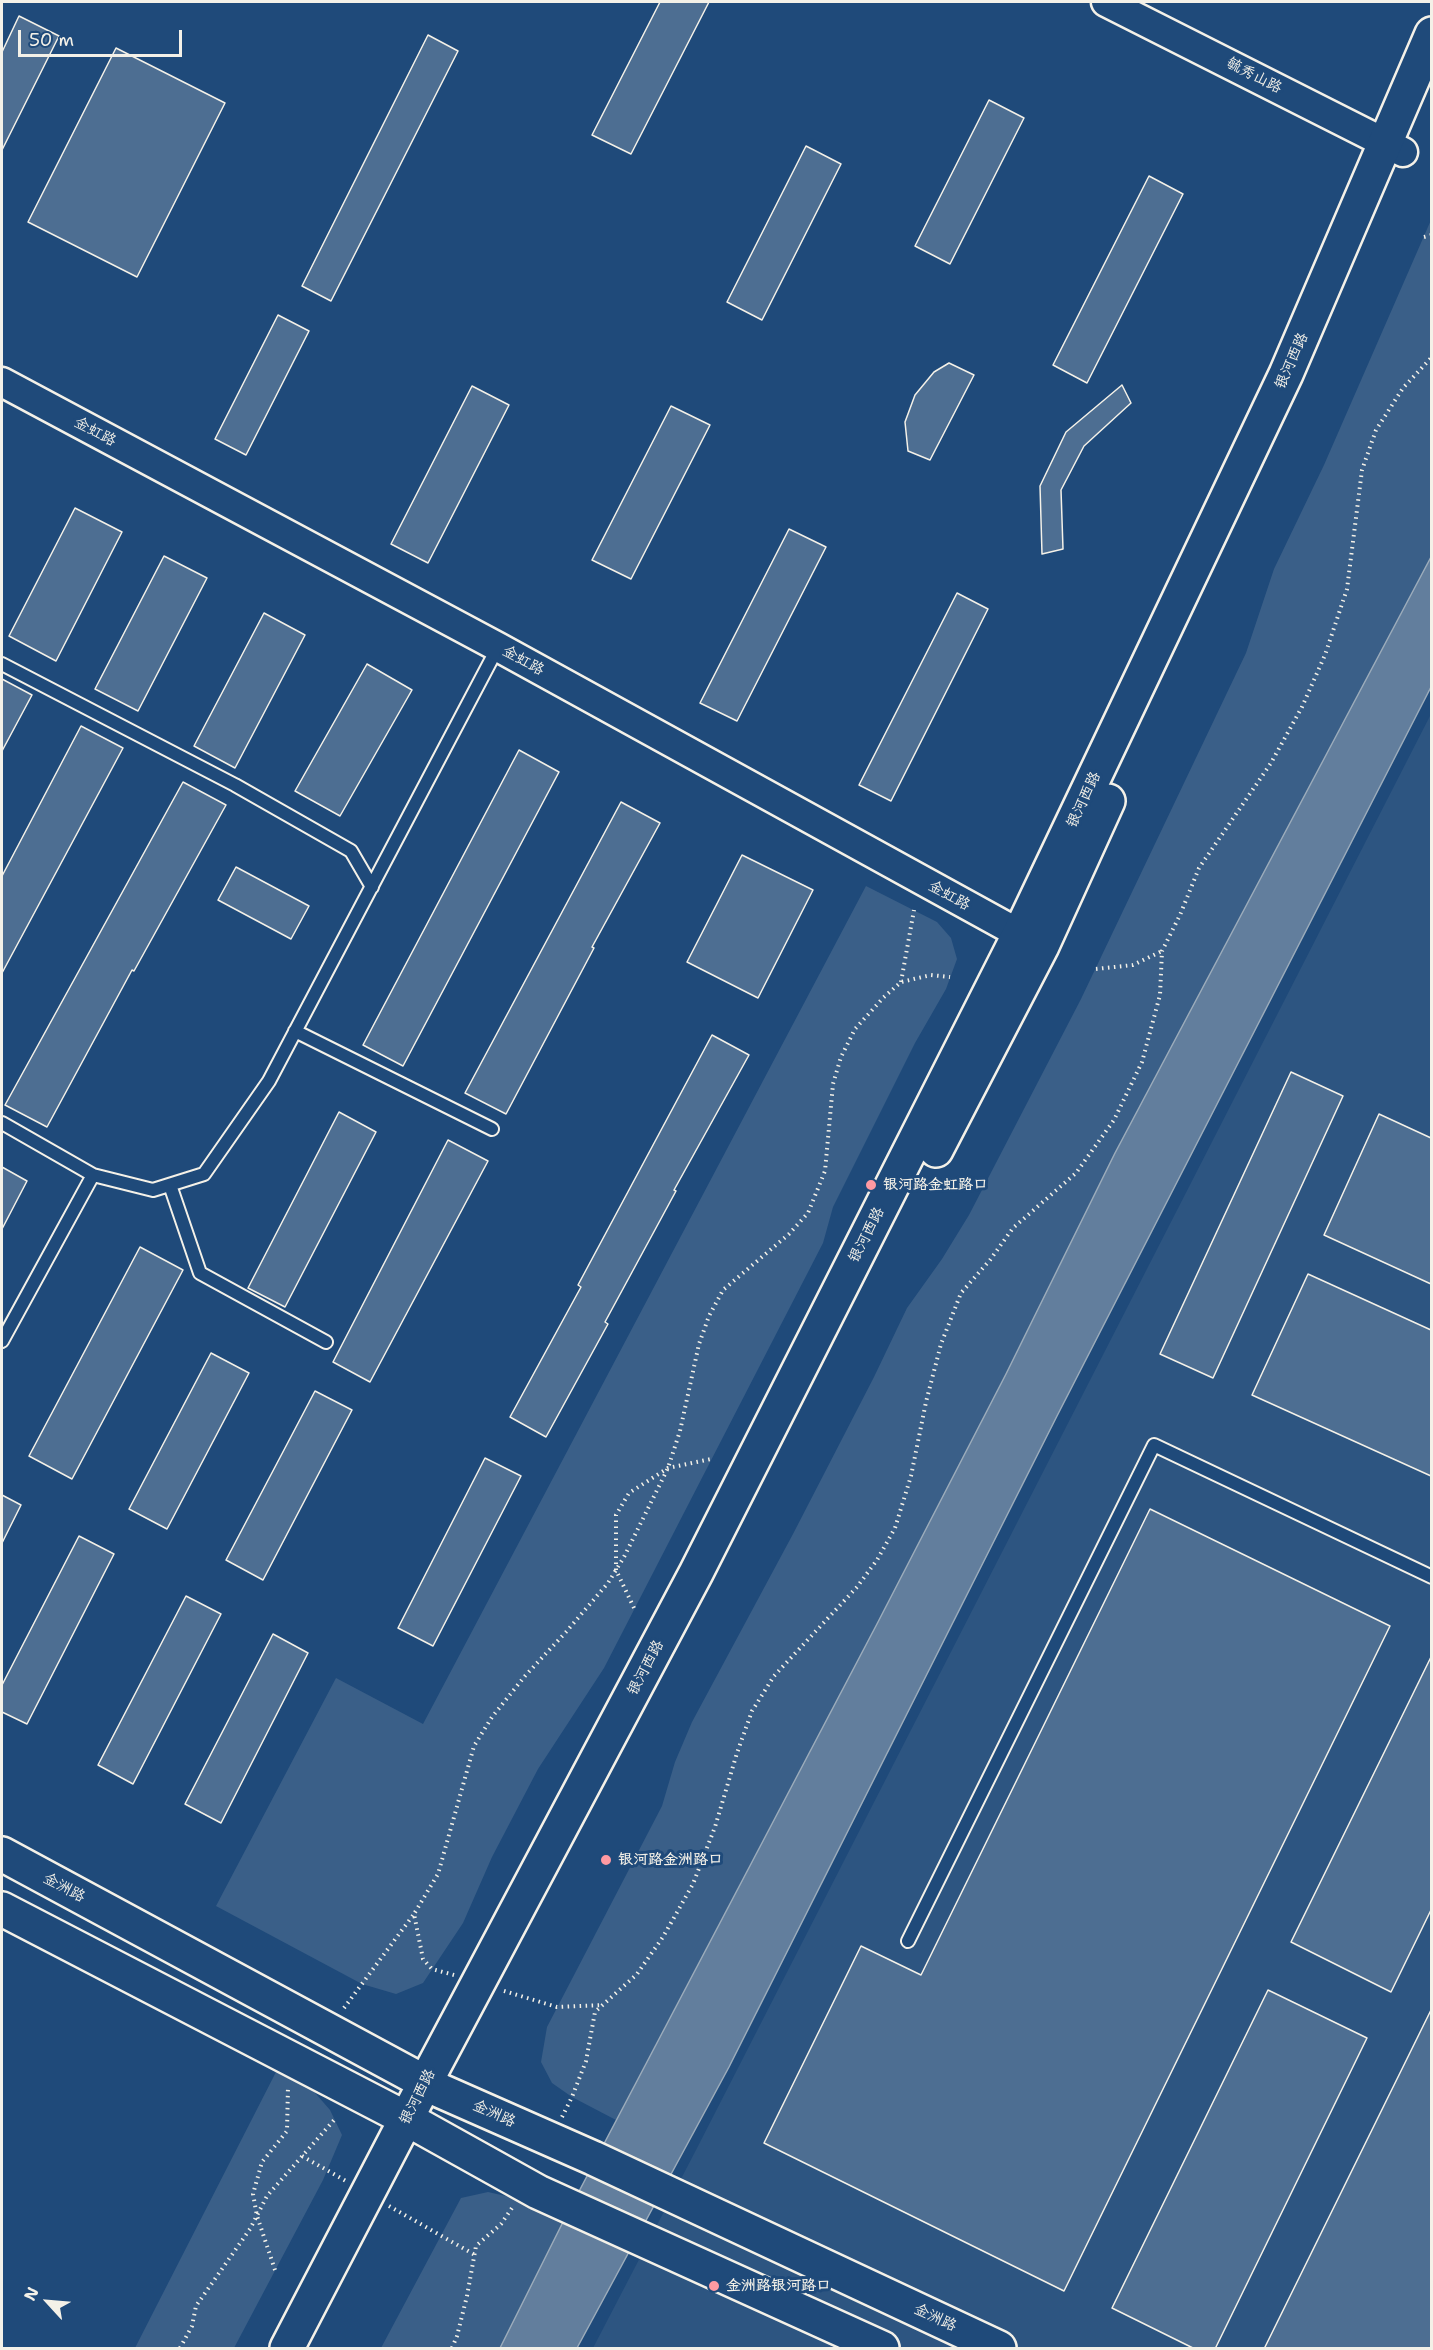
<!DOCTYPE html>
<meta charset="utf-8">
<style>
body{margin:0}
#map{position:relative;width:1433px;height:2350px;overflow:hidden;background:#1f4a7a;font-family:"Shantell Sans",sans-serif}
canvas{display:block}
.frame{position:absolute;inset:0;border:3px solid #f4f1e8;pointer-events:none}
.north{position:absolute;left:18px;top:2272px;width:60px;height:60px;-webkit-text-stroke:4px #1f4a7a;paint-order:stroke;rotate:296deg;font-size:16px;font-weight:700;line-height:24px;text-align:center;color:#f4f1e8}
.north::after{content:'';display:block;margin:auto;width:21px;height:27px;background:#f4f1e8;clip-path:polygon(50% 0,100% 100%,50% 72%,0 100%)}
.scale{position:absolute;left:18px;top:30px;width:164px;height:27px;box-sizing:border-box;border:3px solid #f4f1e8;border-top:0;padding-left:8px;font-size:18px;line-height:21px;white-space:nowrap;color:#f4f1e8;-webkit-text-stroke:4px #1f4a7a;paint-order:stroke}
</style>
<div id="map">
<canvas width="1433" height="2350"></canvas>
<div class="frame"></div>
<div class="north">N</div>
<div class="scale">50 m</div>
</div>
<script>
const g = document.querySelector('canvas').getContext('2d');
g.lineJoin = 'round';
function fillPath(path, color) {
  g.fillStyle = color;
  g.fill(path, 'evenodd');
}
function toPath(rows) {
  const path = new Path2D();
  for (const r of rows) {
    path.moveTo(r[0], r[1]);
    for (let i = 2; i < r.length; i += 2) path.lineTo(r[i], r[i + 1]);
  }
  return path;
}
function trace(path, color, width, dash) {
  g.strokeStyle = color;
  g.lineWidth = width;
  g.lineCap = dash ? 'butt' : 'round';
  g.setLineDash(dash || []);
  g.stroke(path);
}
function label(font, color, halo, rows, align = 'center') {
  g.font = font + ' "Shantell Sans","LXGW WenKai TC",sans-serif';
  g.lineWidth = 6;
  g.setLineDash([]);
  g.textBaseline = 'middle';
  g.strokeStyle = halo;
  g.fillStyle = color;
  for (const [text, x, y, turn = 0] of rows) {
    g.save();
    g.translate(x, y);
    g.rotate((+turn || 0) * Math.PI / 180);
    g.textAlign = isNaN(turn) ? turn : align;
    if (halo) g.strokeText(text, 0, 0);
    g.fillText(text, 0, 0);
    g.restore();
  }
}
const built = toPath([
 [1431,714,1431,2348,593,2348,696,2150]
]);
const green = toPath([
 [1431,220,1431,557,1115,1153,1006,1374,878,1622,616,2120,572,2097,552,2083,541,2062,547,2027,662,1806,675,1762,692,1722,793,1534,874,1377,907,1308,942,1259,969,1215,1081,999,1246,653,1274,569,1324,465],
 [866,886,937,922,951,938,957,959,946,989,915,1043,833,1207,823,1243,604,1668,538,1769,492,1857,463,1923,423,1983,396,1994,362,1984,216,1906,336,1678,423,1724],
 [276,2072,310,2087,330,2110,342,2135,323,2180,234,2348,135,2348],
 [488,2192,519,2199,565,2218,500,2348,381,2348,461,2198]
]);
const water = toPath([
 [1431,557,1431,687,1057,1416,729,2067,577,2348,500,2348,565,2218,878,1622,1006,1374,1115,1153,1431,557]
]);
const building = toPath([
 [660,2,709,2,631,154,592,135,660,2],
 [19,16,59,36,2,150,2,52,19,16],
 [428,35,458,51,331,301,302,286,428,35],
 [116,48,225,103,137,277,28,222,116,48],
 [989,100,1024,118,950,264,915,246,989,100],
 [806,146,841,164,762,320,727,302,806,146],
 [1149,176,1183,194,1087,383,1053,365,1149,176],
 [278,315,309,331,246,455,215,439,278,315],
 [949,363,974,375,930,460,908,451,905,422,915,395,934,372,949,363],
 [1122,385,1131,403,1084,446,1061,490,1063,549,1042,554,1040,486,1066,432,1122,385],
 [472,386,509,405,428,563,391,544,472,386],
 [671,406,710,425,631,579,592,560,671,406],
 [75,508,122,532,56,661,9,636,75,508],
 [789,529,826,547,737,721,700,703,789,529],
 [164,556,207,578,138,711,95,689,164,556],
 [957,593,988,609,891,801,859,785,957,593],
 [264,613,305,635,235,768,194,746,264,613],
 [367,664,412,690,340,816,295,791,367,664],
 [2,679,32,695,2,751,2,679],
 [81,726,123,748,2,973,2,876,81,726],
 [519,750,559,772,403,1066,363,1045,519,750],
 [183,782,226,805,134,971,132,970,47,1127,5,1105,183,782],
 [621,802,660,823,592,947,594,948,506,1114,465,1093,621,802],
 [742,855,813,890,758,998,687,962,742,855],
 [236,867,309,906,291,939,218,900,236,867],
 [712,1035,749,1055,674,1190,676,1191,605,1322,608,1324,546,1437,510,1417,581,1287,578,1285,712,1035],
 [1291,1072,1343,1096,1213,1378,1160,1354,1291,1072],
 [339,1112,376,1132,285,1307,248,1288,339,1112],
 [1379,1114,1431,1138,1431,1284,1324,1235,1379,1114],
 [448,1140,488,1161,370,1382,333,1362,448,1140],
 [2,1167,27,1181,2,1229,2,1167],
 [140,1247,183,1270,72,1479,29,1456,140,1247],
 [1308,1274,1431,1330,1431,1476,1252,1395,1308,1274],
 [211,1353,249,1373,167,1529,129,1509,211,1353],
 [315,1391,352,1410,263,1580,226,1560,315,1391],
 [485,1458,521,1476,433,1646,398,1628,485,1458],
 [2,1495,21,1505,2,1543,2,1495],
 [1150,1509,1390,1626,1064,2291,764,2143,861,1946,921,1975,1150,1509],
 [79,1536,114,1554,27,1724,2,1712,2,1685,79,1536],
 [186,1596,221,1614,133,1784,98,1765,186,1596],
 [273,1634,308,1653,221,1823,185,1804,273,1634],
 [1431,1657,1431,1910,1391,1992,1291,1942,1431,1657],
 [1268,1990,1367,2038,1215,2349,1195,2349,1112,2308,1268,1990],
 [1431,2010,1431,2349,1264,2349,1431,2010]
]);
const path = toPath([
 [1424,237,1432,235],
 [1096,969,1133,965,1162,951],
 [901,982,914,910],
 [634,1608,616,1570,616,1515,629,1493,668,1468,711,1459],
 [454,1975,432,1969,423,1959,414,1914,438,1874,474,1746,492,1717,525,1676,566,1632,608,1583,624,1557,668,1468,680,1431,699,1344,709,1316,723,1290,789,1234,808,1213,825,1171,833,1084,841,1057,855,1029,883,998,901,982,931,975,950,977],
 [504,1991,557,2007,602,2005],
 [344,2008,414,1914],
 [562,2117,572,2097,586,2061,595,2012,637,1974,663,1937,693,1884,715,1827,737,1753,752,1711,774,1676,857,1587,877,1560,895,1528,911,1476,926,1402,941,1344,961,1293,990,1260,1013,1228,1076,1173,1114,1120,1142,1062,1160,995,1162,951,1180,915,1199,868,1271,763,1302,707,1325,655,1347,589,1362,470,1376,430,1403,388,1432,357],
 [302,2156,346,2181],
 [389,2206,475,2255],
 [275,2270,257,2216,253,2194,262,2162,287,2131,288,2086],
 [180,2348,192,2326,196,2306,250,2229,267,2196,335,2119],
 [452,2348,457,2336,467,2296,476,2246,501,2224,512,2208]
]);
const service = toPath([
 [2,664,235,785,351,851,372,887],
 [295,1031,492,1129],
 [2,1123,93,1175],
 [170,1185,200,1273,326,1342],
 [2,1341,93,1175,153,1190,204,1174,269,1081,498,647],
 [908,1941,1154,1445,1432,1577]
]);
const tertiary = toPath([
 [1106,2,1403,152],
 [2,382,498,647,1038,944]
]);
const secondary = toPath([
 [936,1150,1042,946,1108,801],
 [2,1854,441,2091,593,2158,999,2348],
 [2,1909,407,2119,538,2192,882,2348],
 [287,2348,426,2081,696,1573,1019,935,1286,374,1432,34]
]);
const markers = [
 [871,1185,6,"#ff9aa2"],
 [606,1860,6,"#ff9aa2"],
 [714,2286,6,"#ff9aa2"]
];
const streetNames = [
 ["毓秀山路",1254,76,27],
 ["银河西路",1292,361,-66],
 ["金虹路",95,432,28],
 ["金虹路",523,661,29],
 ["银河西路",1084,800,-65],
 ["金虹路",949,896,29],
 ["银河西路",867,1235,-63],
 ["银河西路",646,1668,-62],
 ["金洲路",64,1888,28],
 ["银河西路",418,2097,-63],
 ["金洲路",494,2114,24],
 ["金洲路",935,2318,25]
];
const poiNames = [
 ["银河路金虹路口",883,1185],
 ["银河路金洲路口",618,1860],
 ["金洲路银河路口",726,2286]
];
fillPath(built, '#2d5581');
fillPath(green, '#3a5f88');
fillPath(water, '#627e9d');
trace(water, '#9cacbb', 1.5);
fillPath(building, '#4d6e92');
trace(building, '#f4f1e8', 1.5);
trace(service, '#f4f1e8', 16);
trace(tertiary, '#f4f1e8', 33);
trace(secondary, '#f4f1e8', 38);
trace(path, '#f4f1e8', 4, [1.5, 4.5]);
trace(service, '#1f4a7a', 12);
trace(tertiary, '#1f4a7a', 28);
trace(secondary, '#1f4a7a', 33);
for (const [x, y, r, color] of markers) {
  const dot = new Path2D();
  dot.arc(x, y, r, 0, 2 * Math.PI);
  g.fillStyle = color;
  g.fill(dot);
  trace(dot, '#1f4a7a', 2);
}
label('15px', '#f4f1e8', '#1f4a7a', streetNames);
label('bold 15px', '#f4f1e8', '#1f4a7a', poiNames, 'left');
</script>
